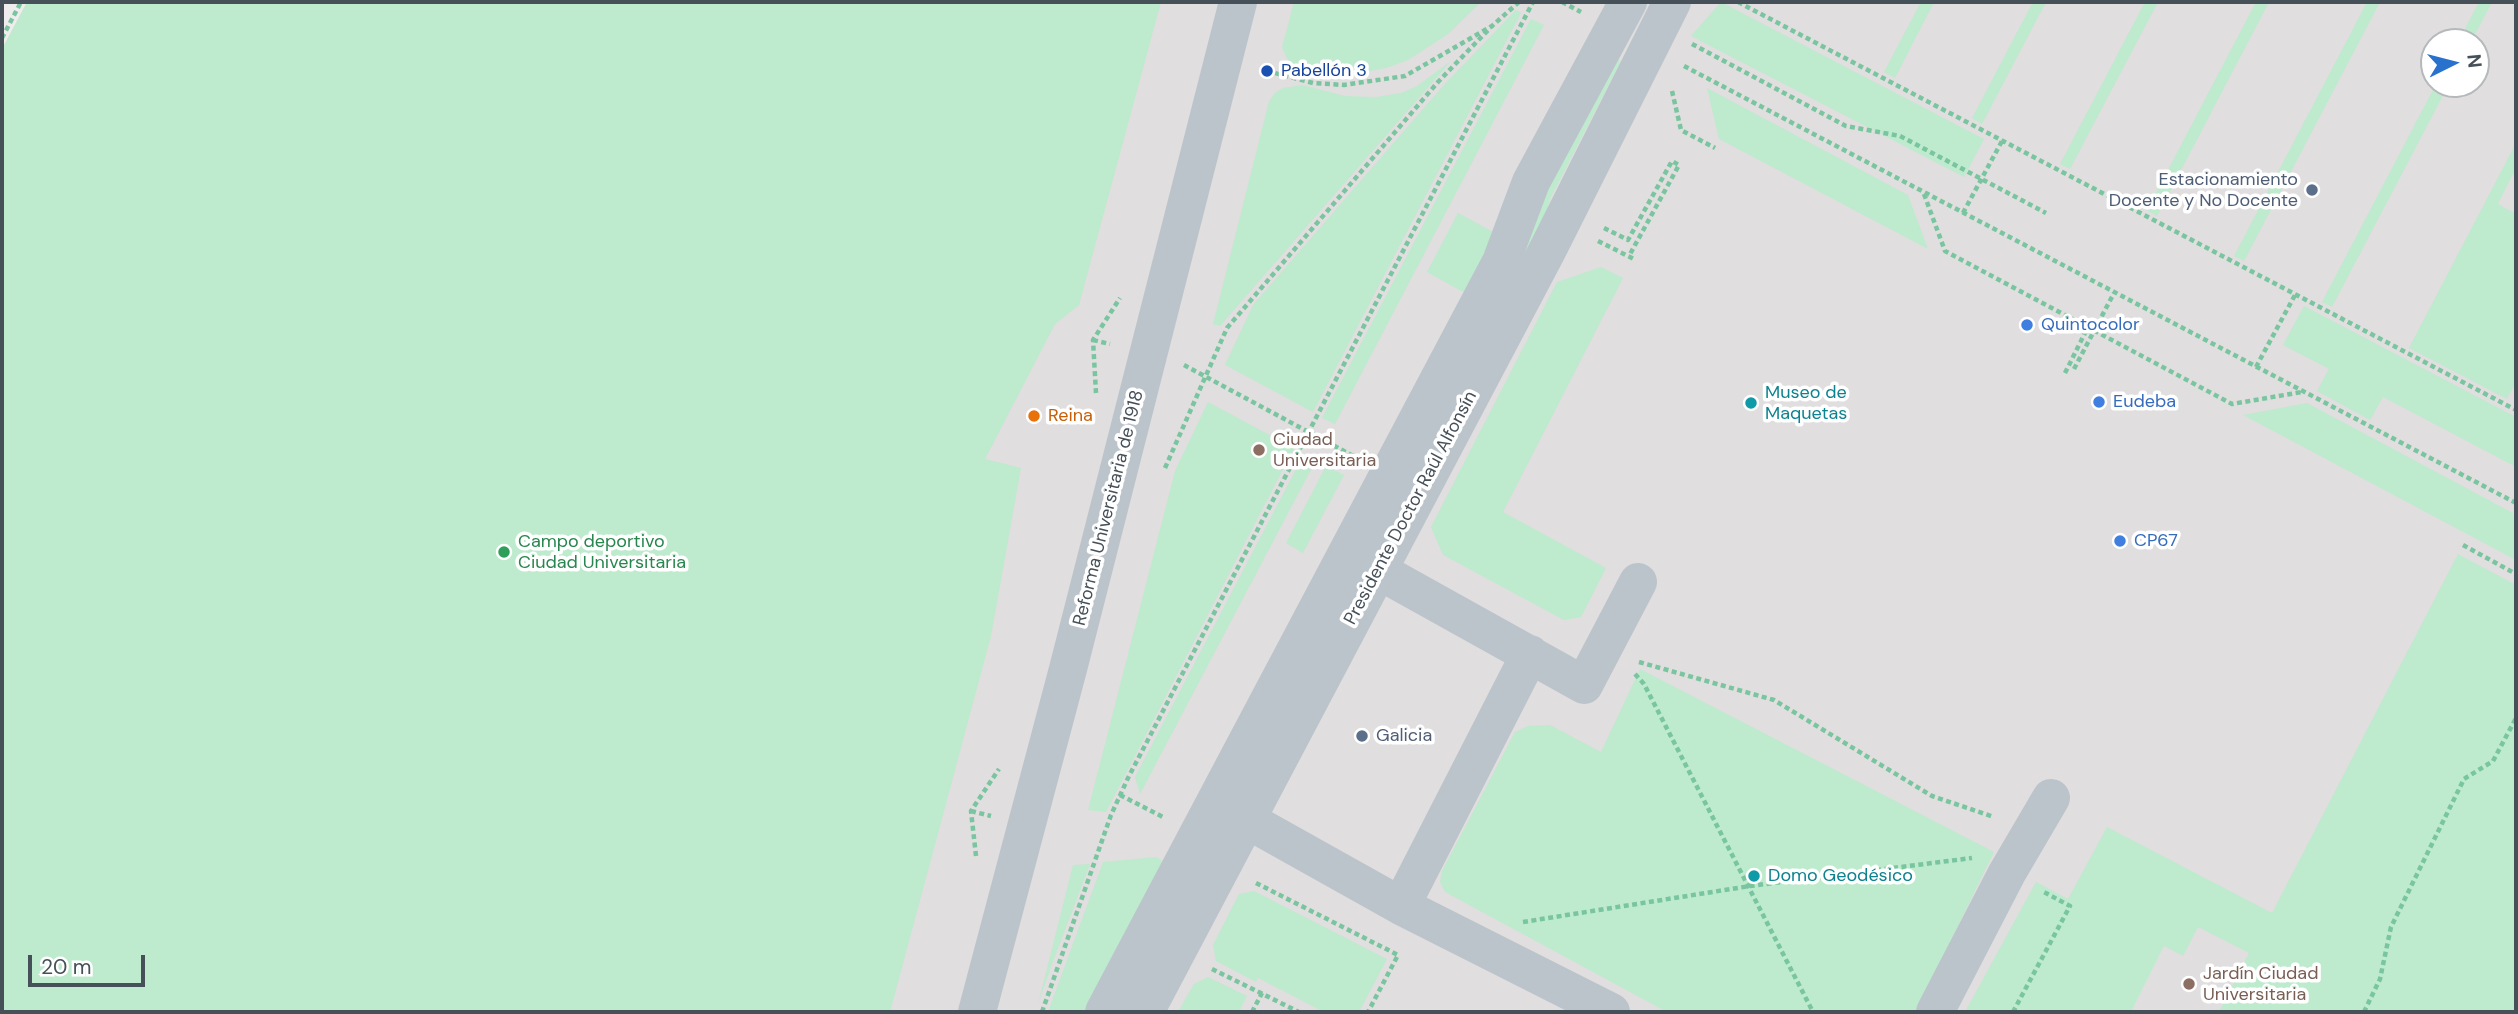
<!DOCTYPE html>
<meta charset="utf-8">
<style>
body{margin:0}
#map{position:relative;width:2518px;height:1014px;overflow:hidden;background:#efeced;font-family:"DM Sans",sans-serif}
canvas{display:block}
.frame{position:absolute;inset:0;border:4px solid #465058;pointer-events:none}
.north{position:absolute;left:2420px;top:28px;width:70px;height:70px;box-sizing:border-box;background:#fff;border:2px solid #b5b9bc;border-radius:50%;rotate:84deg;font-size:19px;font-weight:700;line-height:28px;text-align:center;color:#465058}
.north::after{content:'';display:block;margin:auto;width:24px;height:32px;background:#2872ce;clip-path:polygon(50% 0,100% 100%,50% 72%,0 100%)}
.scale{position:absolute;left:28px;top:955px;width:117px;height:32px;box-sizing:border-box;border:4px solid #465058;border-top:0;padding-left:9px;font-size:21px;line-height:24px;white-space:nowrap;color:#465058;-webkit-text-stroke:5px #fff;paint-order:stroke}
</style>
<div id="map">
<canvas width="2518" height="1014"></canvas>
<div class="frame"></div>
<div class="north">N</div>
<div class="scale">20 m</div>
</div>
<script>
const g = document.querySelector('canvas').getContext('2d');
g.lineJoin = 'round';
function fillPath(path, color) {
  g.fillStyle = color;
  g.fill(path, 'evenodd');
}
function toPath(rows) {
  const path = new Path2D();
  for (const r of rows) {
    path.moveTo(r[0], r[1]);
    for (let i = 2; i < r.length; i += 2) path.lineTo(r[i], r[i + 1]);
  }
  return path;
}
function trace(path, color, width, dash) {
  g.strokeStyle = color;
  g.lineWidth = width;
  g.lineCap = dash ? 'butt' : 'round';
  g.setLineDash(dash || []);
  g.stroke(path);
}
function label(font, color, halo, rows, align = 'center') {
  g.font = font + ' "DM Sans",sans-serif';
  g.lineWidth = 7;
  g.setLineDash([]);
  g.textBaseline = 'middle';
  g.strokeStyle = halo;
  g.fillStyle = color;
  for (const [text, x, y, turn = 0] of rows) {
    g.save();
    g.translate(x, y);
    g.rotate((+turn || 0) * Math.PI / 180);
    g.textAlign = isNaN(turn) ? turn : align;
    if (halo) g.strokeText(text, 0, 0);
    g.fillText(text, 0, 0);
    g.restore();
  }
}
const education = toPath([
 [27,2,2516,2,2516,830,2427,1012,2,1012,2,49],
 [2434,42,2476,42,2476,84,2434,84]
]);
const green = toPath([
 [27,2,1161,2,1079,305,1055,324,985,459,1021,468,991,636,890,1012,2,1012,2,49],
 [1294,2,1481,2,1448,34,1408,60,1386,68,1327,79,1305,76,1286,57,1282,47],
 [1721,2,1984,139,1964,177,1691,36],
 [1921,2,1934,2,1895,78,1884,72],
 [2033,2,2046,2,1982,124,1972,118],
 [2145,2,2158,2,2070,169,2060,164],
 [2256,2,2269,2,2157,216,2147,210],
 [2367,2,2380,2,2244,261,2234,256],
 [2479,2,2492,2,2471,42,2458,42],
 [1516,10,1521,13,1313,412,1225,365,1253,305,1443,86],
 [1531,19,1544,25,1335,424,1322,418],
 [1611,56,1621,61,1551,197,1534,247,1406,485,1541,189],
 [1451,61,1220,326,1213,324,1269,101,1275,93,1283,88,1302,85,1345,96,1376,97,1401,93,1417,86],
 [2436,84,2449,84,2332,307,2322,302],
 [1707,88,1908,195,1928,249,1719,139],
 [2516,143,2516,168,2498,204,2516,214,2516,382,2507,399,2409,348],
 [1458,213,1497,234,1465,293,1427,272],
 [1601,267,1623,278,1503,512,1606,568,1581,617,1564,620,1443,555,1431,527,1557,282],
 [2304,306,2516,417,2516,467,2383,397,2370,420,2317,391,2329,369,2283,345],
 [1208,402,1294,448,1106,812,1088,810,1175,471],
 [2307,403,2513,513,2516,560,2243,415],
 [1304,454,1316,460,1140,794,1135,777],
 [1326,466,1344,475,1303,553,1286,543],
 [2458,554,2516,585,2516,1012,2219,1012,2249,953,2198,927,2183,956,2164,946,2131,1012,1965,1012,2036,882,2068,899,2107,827,2272,913],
 [1640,669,1994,852,1916,1012,1667,1012,1445,892,1440,882,1442,871,1515,732,1528,726,1550,725,1601,752],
 [1156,857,1166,863,1087,1012,1048,1012,1103,862],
 [1090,864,1051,967,1038,1004,1073,865],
 [1254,891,1387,959,1359,1012,1324,1012,1258,978,1256,982,1216,961,1213,945,1239,894],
 [1208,977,1247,996,1239,1012,1178,1012,1194,984]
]);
const path = toPath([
 [1562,2,1581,12],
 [1738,2,2516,410],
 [2,38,21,2],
 [1692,44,1846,126,1900,136,2046,213],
 [1684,66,2516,503],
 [1267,71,1313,83,1344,85,1405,76,1492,26,1519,2],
 [1672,91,1681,130,1715,148],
 [1924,194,1945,251,2232,404,2302,392],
 [1963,213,2002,141],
 [1604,228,1628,240,1672,161,1679,165,1629,256],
 [1598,241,1634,259],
 [1093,340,1110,344],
 [1184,365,1355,457],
 [2256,367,2295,295],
 [2074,369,2114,293],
 [2065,373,2088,327],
 [1096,393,1093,340,1120,298],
 [1165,468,1227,328,1438,82,1492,26],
 [2463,545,2516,574],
 [1639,662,1774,700,1932,796,1994,817],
 [1635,674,1644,684,1813,1012],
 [1120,795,1163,817],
 [971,811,991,816],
 [976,856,971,811,999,769],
 [1256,883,1398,955,1368,1012],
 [1523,922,1750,886,1972,858],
 [1212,969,1299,1012],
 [1042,1012,1111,815,1128,778,1533,2],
 [1252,1012,1262,993],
 [2013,1012,2070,906,2042,891],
 [2364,1012,2380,979,2391,927,2464,779,2493,761,2516,718]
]);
const minor = toPath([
 [1354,557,1584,685,1638,582],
 [1224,807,1401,906,1611,1012],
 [1401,906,1530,654],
 [977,1012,1068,669,1238,2],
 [1104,1012,1501,262,1531,182,1628,2],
 [1145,1012,1548,249,1672,2],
 [1935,1012,2007,873,2051,798]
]);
const markers = [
 [1267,71,7,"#1a4fb4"],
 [2312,190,7,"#5c6f8a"],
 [2027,325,7,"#3f7fe0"],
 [2099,402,7,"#3f7fe0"],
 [1751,403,7,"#0f9aa8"],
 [1034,416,7,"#e8710a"],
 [1259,450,7,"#8d6e63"],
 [2120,541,7,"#3f7fe0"],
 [504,552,7,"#2e9e5b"],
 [1362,736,7,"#5c6f8a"],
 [1754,876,7,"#0f9aa8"],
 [2189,984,7,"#8d6e63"]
];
const transitNames = [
 ["Pabellón 3",1281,71]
];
const serviceNames = [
 ["Estacionamiento",2298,180],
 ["Docente y No Docente",2298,201],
 ["Galicia",1376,736,"left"]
];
const shopNames = [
 ["Quintocolor",2041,325],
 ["Eudeba",2113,402],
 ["CP67",2134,541]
];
const cultureNames = [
 ["Museo de",1765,393],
 ["Maquetas",1765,414],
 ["Domo Geodésico",1768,876]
];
const foodNames = [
 ["Reina",1048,416]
];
const educationNames = [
 ["Ciudad",1273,440],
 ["Universitaria",1273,461],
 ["Jardín Ciudad",2203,974],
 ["Universitaria",2203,995]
];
const streetNames = [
 ["Reforma Universitaria de 1918",1109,508,-76],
 ["Presidente Doctor Raúl Alfonsín",1411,508,-62]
];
const leisureNames = [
 ["Campo deportivo",518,542],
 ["Ciudad Universitaria",518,563]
];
fillPath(education, '#e0dede');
fillPath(green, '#beeace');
trace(path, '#79c59f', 4.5, [5, 3.5]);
trace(minor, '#bcc4cb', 38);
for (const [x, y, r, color] of markers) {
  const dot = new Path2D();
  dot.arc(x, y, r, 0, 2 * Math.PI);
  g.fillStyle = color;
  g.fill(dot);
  trace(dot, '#fff', 2.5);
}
label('18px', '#164399', '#fff', transitNames, 'left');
label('18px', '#4e5e75', '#fff', serviceNames, 'right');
label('18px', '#366cbe', '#fff', shopNames, 'left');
label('18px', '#0d838f', '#fff', cultureNames, 'left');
label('18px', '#c56008', '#fff', foodNames, 'left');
label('18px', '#785e54', '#fff', educationNames, 'left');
label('18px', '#465058', '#fff', streetNames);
label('18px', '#27864d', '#fff', leisureNames, 'left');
</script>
